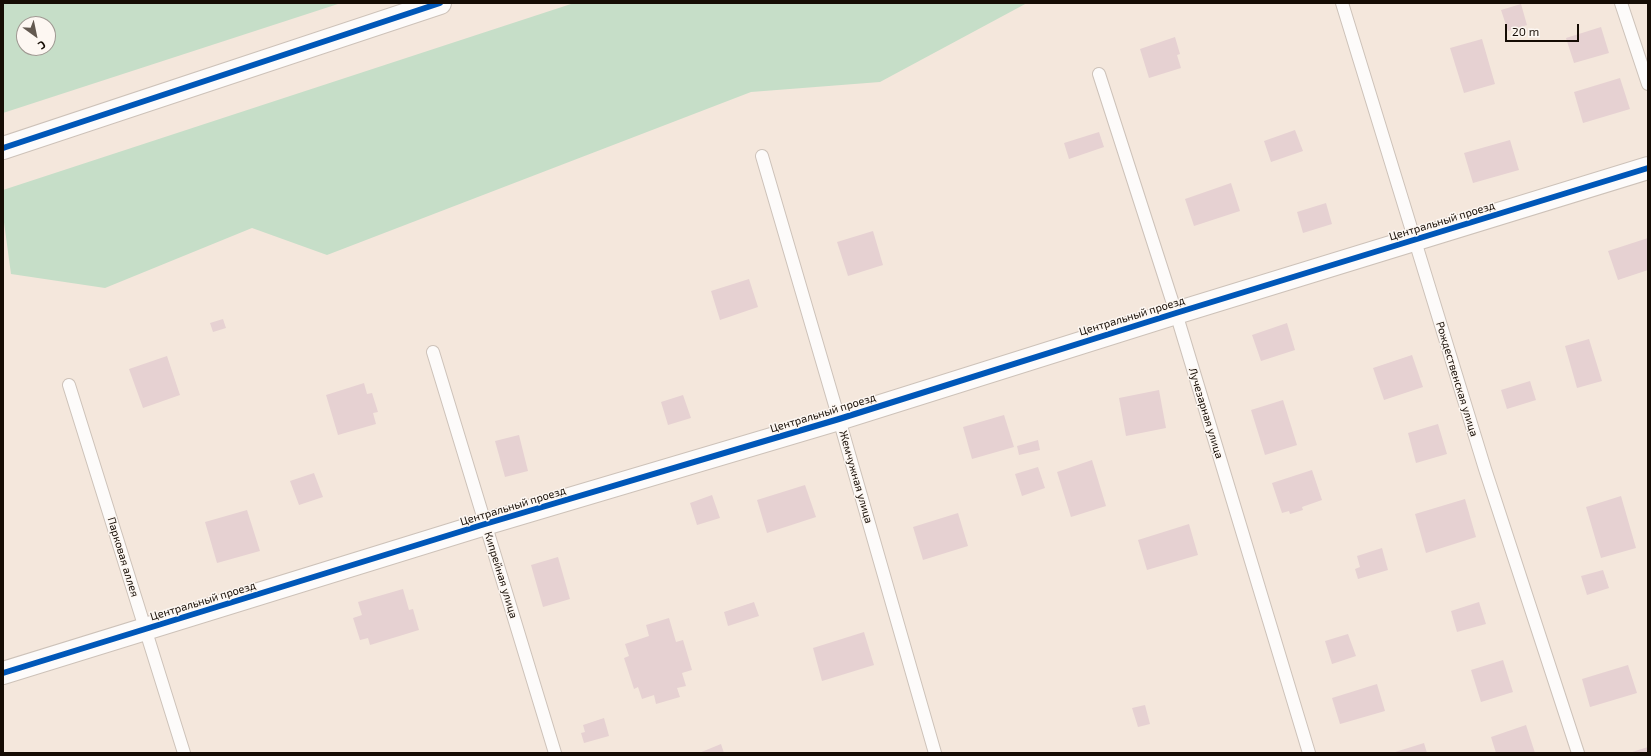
<!DOCTYPE html>
<meta charset="utf-8">
<style>
body{margin:0}
#map{position:relative;width:1651px;height:756px;overflow:hidden;background:#f4e7dc;font-family:"Exo 2",sans-serif}
canvas{display:block}
.frame{position:absolute;inset:0;border:4px solid #150c04;pointer-events:none}
.north{position:absolute;left:16px;top:16px;width:40px;height:40px;box-sizing:border-box;background:#fdf7f2;border:1px solid #a09993;border-radius:50%;rotate:147deg;font-size:11px;font-weight:700;line-height:16px;text-align:center;color:#150c04}
.north::after{content:'';display:block;margin:auto;width:14px;height:18px;background:#635950;clip-path:polygon(50% 0,100% 100%,50% 72%,0 100%)}
.scale{position:absolute;left:1505px;top:24px;width:74px;height:18px;box-sizing:border-box;border:2px solid #150c04;border-top:0;padding-left:5px;font-size:12px;line-height:14px;white-space:nowrap;color:#150c04;-webkit-text-stroke:3px #fdf7f2;paint-order:stroke}
</style>
<div id="map">
<canvas width="1651" height="756"></canvas>
<div class="frame"></div>
<div class="north">С</div>
<div class="scale">20 m</div>
</div>
<script>
const g = document.querySelector('canvas').getContext('2d');
g.lineJoin = 'round';
function fillPath(path, color) {
  g.fillStyle = color;
  g.fill(path, 'evenodd');
}
function toPath(rows) {
  const path = new Path2D();
  for (const r of rows) {
    path.moveTo(r[0], r[1]);
    for (let i = 2; i < r.length; i += 2) path.lineTo(r[i], r[i + 1]);
  }
  return path;
}
function trace(path, color, width, dash) {
  g.strokeStyle = color;
  g.lineWidth = width;
  g.lineCap = dash ? 'butt' : 'round';
  g.setLineDash(dash || []);
  g.stroke(path);
}
function label(font, color, halo, rows, align = 'center') {
  g.font = font + ' "Exo 2",sans-serif';
  g.lineWidth = 3;
  g.setLineDash([]);
  g.textBaseline = 'middle';
  g.strokeStyle = halo;
  g.fillStyle = color;
  for (const [text, x, y, turn = 0] of rows) {
    g.save();
    g.translate(x, y);
    g.rotate((+turn || 0) * Math.PI / 180);
    g.textAlign = isNaN(turn) ? turn : align;
    if (halo) g.strokeText(text, 0, 0);
    g.fillText(text, 0, 0);
    g.restore();
  }
}
const green = toPath([
 [3,3,341,3,3,113],
 [24,24,48,24,48,48,24,48],
 [574,3,1027,3,880,82,751,92,327,255,252,228,105,288,11,274,3,215,3,190]
]);
const building = toPath([
 [1521,4,1527,25,1508,31,1501,10],
 [1601,27,1609,53,1574,63,1566,38],
 [1175,37,1180,54,1177,55,1181,68,1149,78,1140,49],
 [1482,39,1495,84,1464,93,1450,48],
 [1620,78,1630,109,1583,123,1574,92],
 [1295,130,1303,151,1271,162,1264,141],
 [1099,132,1104,147,1069,159,1064,143],
 [1510,140,1519,170,1473,183,1464,153],
 [1231,183,1240,211,1194,226,1185,199],
 [1326,203,1332,224,1303,233,1297,212],
 [873,231,883,265,848,276,837,242],
 [1648,238,1648,270,1618,280,1608,251],
 [749,279,758,307,720,320,711,291],
 [223,319,226,328,213,332,210,323],
 [1287,323,1295,350,1261,361,1252,335],
 [1589,339,1602,381,1577,388,1565,346],
 [1412,355,1423,387,1384,400,1373,368],
 [167,356,180,395,143,408,129,369],
 [1530,381,1536,400,1507,409,1501,390],
 [364,383,367,394,372,393,378,412,373,413,376,424,338,435,326,395],
 [1159,390,1166,428,1126,436,1119,398],
 [683,395,691,418,668,425,661,402],
 [1283,400,1297,445,1265,455,1251,410],
 [1004,415,1014,447,972,459,963,427],
 [1438,424,1447,454,1416,463,1408,433],
 [519,435,528,471,505,477,495,441],
 [1038,440,1040,450,1019,455,1017,446],
 [1092,460,1106,506,1071,517,1057,472],
 [1038,467,1045,488,1022,496,1015,474],
 [1312,470,1322,500,1302,507,1303,510,1290,514,1289,511,1282,513,1272,483],
 [314,473,323,497,299,505,290,481],
 [805,485,816,517,767,533,757,500],
 [712,495,720,518,697,525,690,503],
 [1621,496,1636,548,1601,558,1586,507],
 [1465,499,1476,537,1426,553,1415,514],
 [247,510,260,551,217,563,205,522],
 [958,513,968,546,923,560,913,527],
 [1189,524,1198,555,1147,570,1138,540],
 [1382,548,1388,570,1358,579,1355,569,1360,567,1357,556],
 [558,557,570,599,543,607,531,565],
 [1603,570,1609,588,1587,595,1581,576],
 [403,589,409,610,413,609,419,630,370,645,368,638,360,640,353,618,362,615,358,602],
 [754,602,759,616,728,626,724,612],
 [1479,602,1486,624,1457,632,1451,611],
 [669,618,676,642,683,640,692,670,682,673,686,686,677,688,680,697,656,704,654,695,642,699,638,687,634,689,624,658,629,656,625,644,649,636,646,625],
 [864,632,874,665,822,681,813,648],
 [1348,634,1356,656,1332,664,1325,641],
 [1503,660,1513,692,1481,702,1471,670],
 [1628,665,1637,693,1590,707,1582,679],
 [1377,684,1385,711,1340,724,1332,698],
 [1145,705,1150,724,1138,727,1132,708],
 [604,718,609,736,584,743,581,733,585,732,583,725],
 [1526,725,1535,753,1496,753,1491,737],
 [1424,743,1427,753,1392,753],
 [721,744,724,753,699,753],
 [1648,747,1648,753,1629,753]
]);
const lane = toPath([
 [1342,3,1485,469,1578,753],
 [1621,3,1648,84],
 [1099,74,1176,313,1309,753],
 [762,156,839,419,935,753],
 [433,352,555,753],
 [69,385,184,753]
]);
const street = toPath([
 [3,673,485,524,839,419,1176,313,1648,168]
]);
const secondary = toPath([
 [3,148,440,3]
]);
const cycleway = toPath([
 [3,148,440,3],
 [3,673,485,524,839,419,1176,313,1648,168]
]);
const streetNames = [
 ["Центральный проезд",1442,221,-17],
 ["Центральный проезд",1132,316,-17],
 ["Рождественская улица",1457,379,73],
 ["Центральный проезд",823,413,-17],
 ["Лучезарная улица",1206,413,73],
 ["Жемчужная улица",856,477,74],
 ["Центральный проезд",513,506,-17],
 ["Парковая аллея",123,557,73],
 ["Кипрейная улица",501,575,73],
 ["Центральный проезд",203,601,-17]
];
fillPath(green, '#c6dec8');
fillPath(building, '#e6d1d2');
trace(lane, '#cdc2b9', 14);
trace(street, '#cdc2b9', 24);
trace(secondary, '#cdc2b9', 24);
trace(lane, '#fdfbfa', 12);
trace(street, '#fdfbfa', 22);
trace(secondary, '#fdfbfa', 22);
trace(cycleway, '#0057b8', 6);
label('11px', '#150c04', '#fdf7f2', streetNames);
</script>
